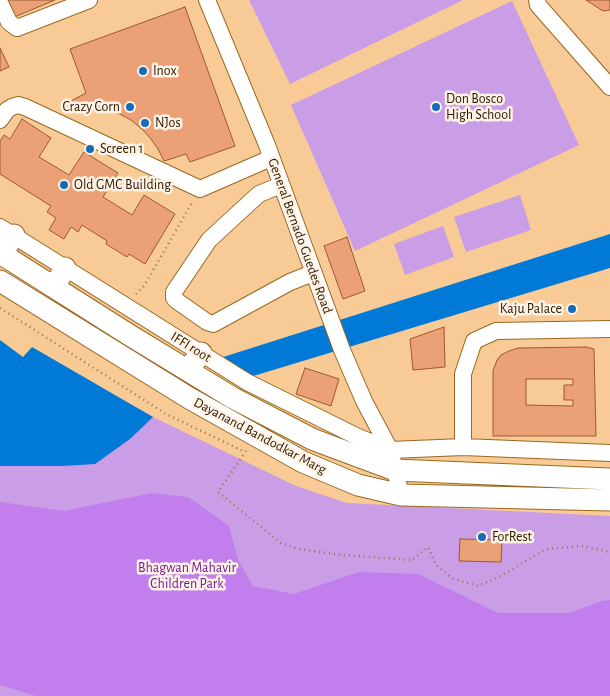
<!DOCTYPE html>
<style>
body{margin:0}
canvas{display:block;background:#f8cb96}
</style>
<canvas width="610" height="696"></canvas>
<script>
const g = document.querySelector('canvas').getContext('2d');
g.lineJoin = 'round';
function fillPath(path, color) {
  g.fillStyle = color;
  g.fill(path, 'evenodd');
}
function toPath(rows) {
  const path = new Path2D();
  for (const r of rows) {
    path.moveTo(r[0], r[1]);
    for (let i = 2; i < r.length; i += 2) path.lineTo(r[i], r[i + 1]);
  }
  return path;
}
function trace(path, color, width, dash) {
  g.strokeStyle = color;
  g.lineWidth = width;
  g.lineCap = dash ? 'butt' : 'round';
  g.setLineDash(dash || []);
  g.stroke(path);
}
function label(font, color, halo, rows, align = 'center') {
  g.font = font + ' "Alegreya Sans",sans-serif';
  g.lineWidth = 5;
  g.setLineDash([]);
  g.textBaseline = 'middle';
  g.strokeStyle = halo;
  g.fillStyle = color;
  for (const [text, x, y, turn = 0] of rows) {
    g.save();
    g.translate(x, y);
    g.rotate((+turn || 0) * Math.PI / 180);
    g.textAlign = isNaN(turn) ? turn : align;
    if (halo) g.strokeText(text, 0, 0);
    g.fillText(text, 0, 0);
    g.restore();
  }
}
const green = toPath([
 [249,0,463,0,290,84],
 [512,1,579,145,355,251,291,105],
 [520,195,531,230,466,252,454,217],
 [443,226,454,257,405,275,394,244],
 [140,409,153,417,296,486,347,503,610,516,610,696,0,696,0,421]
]);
const forest = toPath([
 [152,493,188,497,229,526,238,560,253,586,294,594,359,572,418,574,498,613,569,613,602,601,610,600,610,696,36,696,0,685,0,502,64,511]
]);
const water = toPath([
 [610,234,610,268,250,377,217,359],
 [0,340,23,357,32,347,153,417,130,439,95,464,63,466,0,466]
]);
const building = toPath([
 [4,0,55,0,12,18,4,0],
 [586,0,610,0,610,10,603,11,586,0],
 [185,7,235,146,190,162,186,154,164,161,158,149,151,139,143,130,131,120,118,113,88,103,71,104,69,102,86,93,70,49,185,7],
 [0,48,9,67,0,71,0,48],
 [22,119,51,138,39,157,69,175,84,152,118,173,103,197,132,215,144,195,175,214,145,264,129,254,127,257,106,244,107,241,82,225,78,232,71,227,64,239,49,230,56,218,47,212,51,206,0,174,0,141,4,135,10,139,22,119],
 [347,237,365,291,343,299,324,246,347,237],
 [444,327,445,367,413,370,410,339,444,327],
 [586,347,594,349,596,436,493,436,493,371,497,360,501,355,509,351,518,348,586,347],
 [526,379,573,379,573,385,564,385,564,400,573,400,573,406,526,405,526,379],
 [305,368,339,379,331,406,296,394,305,368],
 [460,539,502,540,501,562,459,561,460,539]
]);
const path = toPath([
 [136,294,144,286,193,201],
 [0,308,166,414,245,452],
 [246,451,218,492,281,543,298,549,342,555,412,560,428,547,436,565,454,579,478,586,501,576,546,549,582,546,610,552]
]);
const minor = toPath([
 [207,0,267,145,342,350,364,401,390,450,401,495],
 [537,0,538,5,610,87],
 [0,3,9,22,17,28,89,0],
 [0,120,7,110,12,107,18,105,25,107,200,189,271,158],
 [281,185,259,194,209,240,174,292,174,298,177,301,207,322,213,324,290,282,313,273],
 [0,227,247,382,358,437,390,450,463,447,610,453],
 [463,447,463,374,474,341,496,331,610,329]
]);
const major = toPath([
 [0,253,131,336,233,398,312,439,333,447,395,470,610,479],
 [2,254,14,235],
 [0,281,189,398,303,462,358,485,401,495,610,500],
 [54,287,65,268],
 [188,370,201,353]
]);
const markers = [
 [143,71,5,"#146bb8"],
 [130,107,5,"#146bb8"],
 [436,107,5,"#146bb8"],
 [145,123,5,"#146bb8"],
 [90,149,5,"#146bb8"],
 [64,185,5,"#146bb8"],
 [572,309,5,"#146bb8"],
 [482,537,5,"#146bb8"]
];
const poiNames = [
 ["Inox",153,71],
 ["Don Bosco",446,99],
 ["High School",446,115],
 ["Crazy Corn",120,107,"right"],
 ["NJos",155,123],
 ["Screen 1",100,149],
 ["Old GMC Building",74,185],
 ["Kaju Palace",562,309,"right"],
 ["ForRest",492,537]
];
const streetNames = [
 ["General Bernado Guedes Road",300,236,70],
 ["IFFI root",191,347,32],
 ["Dayanand Bandodkar Marg",260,436,28]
];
const parkNames = [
 ["Bhagwan Mahavir",187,568],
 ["Children Park",187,584]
];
fillPath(green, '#ca9de7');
fillPath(forest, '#c27eec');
fillPath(water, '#0179d7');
fillPath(building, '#eba175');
trace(building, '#9d592e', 1);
trace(minor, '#9a6820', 18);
trace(major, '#9a6820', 23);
trace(path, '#97764e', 2.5, [1, 4]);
trace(minor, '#fff', 16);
trace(major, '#fff', 21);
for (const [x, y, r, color] of markers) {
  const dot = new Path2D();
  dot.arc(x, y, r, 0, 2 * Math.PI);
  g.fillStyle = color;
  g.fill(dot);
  trace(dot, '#fef3e6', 2);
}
label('14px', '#2e1900', '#fef3e6', poiNames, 'left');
label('14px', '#2e1900', '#fef3e6', streetNames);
label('14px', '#74199e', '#fef3e6', parkNames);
</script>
